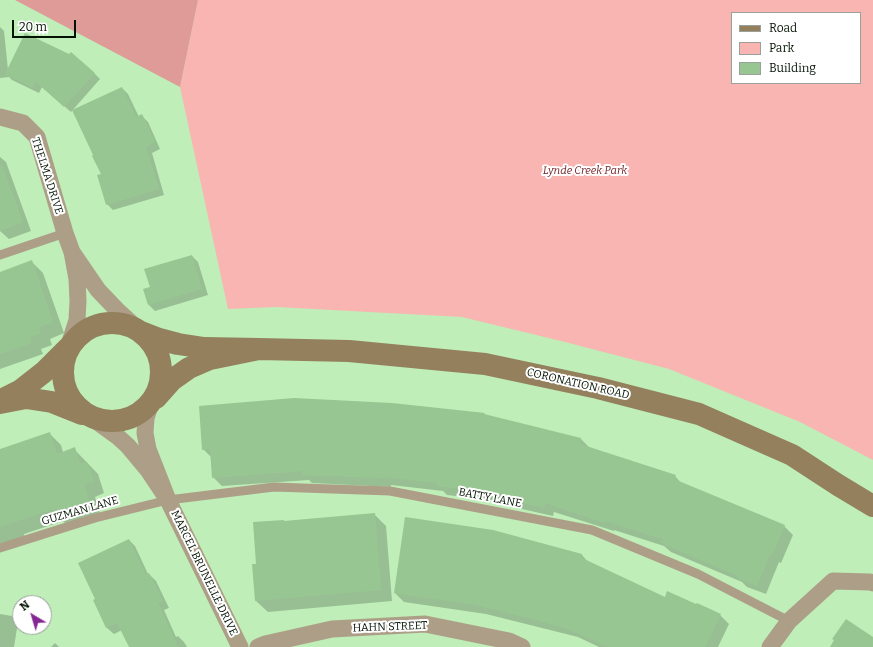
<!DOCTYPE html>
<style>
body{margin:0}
#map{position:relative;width:873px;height:647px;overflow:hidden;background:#bfeeb8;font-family:Bitter,serif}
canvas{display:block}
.legend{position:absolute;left:731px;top:12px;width:130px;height:72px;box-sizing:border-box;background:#fff;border:1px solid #9aa19a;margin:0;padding:5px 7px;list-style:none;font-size:12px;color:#031302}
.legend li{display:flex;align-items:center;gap:8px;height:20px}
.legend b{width:20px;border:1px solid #9aa19a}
.north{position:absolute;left:12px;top:595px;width:40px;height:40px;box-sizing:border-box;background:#fff;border:1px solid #9aa19a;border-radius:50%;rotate:322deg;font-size:11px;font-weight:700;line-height:16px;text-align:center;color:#031302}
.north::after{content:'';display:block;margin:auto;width:14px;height:18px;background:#832792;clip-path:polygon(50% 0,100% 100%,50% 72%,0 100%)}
.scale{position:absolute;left:12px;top:20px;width:64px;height:18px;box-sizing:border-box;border:2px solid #031302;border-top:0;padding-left:5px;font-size:12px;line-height:14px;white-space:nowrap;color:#031302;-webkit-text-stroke:3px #fff;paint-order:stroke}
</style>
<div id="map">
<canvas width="873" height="647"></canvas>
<ul class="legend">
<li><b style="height:5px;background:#94805c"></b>Road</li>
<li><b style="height:11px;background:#f9b5b2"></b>Park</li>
<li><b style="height:11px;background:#98c692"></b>Building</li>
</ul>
<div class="north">N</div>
<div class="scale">20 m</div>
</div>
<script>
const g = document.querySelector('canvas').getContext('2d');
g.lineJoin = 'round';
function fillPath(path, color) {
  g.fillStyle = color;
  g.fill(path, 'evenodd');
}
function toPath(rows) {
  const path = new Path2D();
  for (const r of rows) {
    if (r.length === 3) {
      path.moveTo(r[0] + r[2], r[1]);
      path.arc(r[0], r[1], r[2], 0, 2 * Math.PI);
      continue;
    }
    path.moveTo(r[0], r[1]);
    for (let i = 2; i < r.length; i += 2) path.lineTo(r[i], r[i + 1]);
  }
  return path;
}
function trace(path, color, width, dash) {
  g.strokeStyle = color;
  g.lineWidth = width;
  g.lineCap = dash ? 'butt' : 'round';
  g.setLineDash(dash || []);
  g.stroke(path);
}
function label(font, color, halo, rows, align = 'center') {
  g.font = font + ' Bitter,serif';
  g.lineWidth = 4;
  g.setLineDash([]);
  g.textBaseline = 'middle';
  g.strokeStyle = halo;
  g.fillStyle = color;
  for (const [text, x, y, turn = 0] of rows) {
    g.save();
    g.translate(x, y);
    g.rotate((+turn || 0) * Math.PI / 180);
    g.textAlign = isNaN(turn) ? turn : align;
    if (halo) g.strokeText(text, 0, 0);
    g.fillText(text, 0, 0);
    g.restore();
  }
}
const green = toPath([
 [198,0,873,0,873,460,800,422,669,369,565,342,462,317,276,307,228,309,180,87],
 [732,13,860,13,860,83,732,83]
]);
const forest = toPath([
 [12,0,198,0,180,87,15,0]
]);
const shadow = toPath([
 [0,27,4,31,8,70,94,73,100,79,71,112,42,87,39,93,12,80,9,77,0,78],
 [122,88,128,94,139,117,142,116,148,122,160,149,152,153,164,195,113,210,107,204,102,174],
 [0,157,6,162,31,231,9,239,0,231],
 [192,256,198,262,208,295,155,311,149,305,144,290,151,288],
 [32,262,43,273,64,333,50,339,52,345,41,349,43,354,0,369,0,273],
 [49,433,61,445,63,452,74,449,98,474,104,493,95,497,100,514,67,525,63,521,24,534,25,538,0,546,0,450],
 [581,439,590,448,675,476,681,483,784,526,793,535,781,563,779,562,766,594,747,587,742,582,671,552,664,546,614,530,614,531,554,512,553,516,513,507,509,502,447,495,443,491,391,485,391,487,312,483,309,480,222,486,213,477,211,457,203,449],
 [374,514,386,526,392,601,268,612,256,601,257,565,285,522],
 [129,540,135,546,148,574,149,574,156,581,169,608,164,610,176,637,178,636,184,642,187,647,130,647,122,630,114,634,107,628,94,600,96,599],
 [582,555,589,563,665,598,720,615,729,624,718,647,599,647,578,637,486,614,404,602,395,593],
 [0,614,12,616,18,622,14,647,0,647],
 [55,643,59,647,51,647]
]);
const building = toPath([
 [25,33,69,54,71,52,95,73,64,107,36,82,33,88,5,74],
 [122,87,136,117,142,114,155,142,146,147,159,189,106,205,97,175,101,174,92,156,93,155,72,110],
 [0,166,2,166,23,222,0,231],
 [192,255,202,289,148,305,143,289,150,287,144,269],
 [32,260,53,322,39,327,41,333,30,337,32,343,0,354,0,272],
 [294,398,392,403,485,413,484,414,581,438,580,444,676,475,674,479,785,525,772,555,770,554,757,586,737,578,738,576,661,543,662,539,605,521,605,523,545,503,544,508,503,498,504,494,437,486,437,483,382,477,382,478,302,475,303,471,212,478,210,449,202,450,199,406],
 [50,432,57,454,75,447,80,464,87,462,94,482,84,485,90,502,55,514,53,509,0,527,0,449],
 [375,513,381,590,255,601,252,564,256,564,253,522,284,520,284,521],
 [405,517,493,530,582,554,582,558,665,597,667,591,696,604,697,603,721,614,705,647,608,647,568,629,529,618,476,605,394,593],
 [129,539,146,575,149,573,163,601,158,603,178,647,129,647,117,623,106,628,93,600,95,599,78,563],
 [846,619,873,637,873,647,830,647,834,640,832,639]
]);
const lane = toPath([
 [0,255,65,233],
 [0,548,95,518,168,500,274,487,390,491,592,530,698,574,789,621]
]);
const street = toPath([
 [0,117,23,123,37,137,65,233,72,252],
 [68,348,77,320,78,301,77,279,72,252,98,290,118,311,140,331],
 [92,418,117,436,128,446,148,470,168,500,148,449,145,433,146,418,151,403],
 [168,500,240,647],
 [258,647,265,644,332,629,425,624,509,641,522,647],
 [770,647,789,621,833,581,870,582,873,583]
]);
const secondary = toPath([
 [112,372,49],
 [141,332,159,339,178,344,204,348,259,349,210,359,189,368,172,380,156,398],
 [259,349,349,351,485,364,598,388,699,414,792,455,838,485,873,506],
 [5,398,21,390,44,372,68,348],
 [0,403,26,398,52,402,82,414]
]);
const parkNames = [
 ["Lynde Creek Park",585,171]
];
const streetNames = [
 ["THELMA DRIVE",47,176,72],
 ["CORONATION ROAD",578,384,13],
 ["BATTY LANE",490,498,11],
 ["GUZMAN LANE",80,511,-16],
 ["MARCEL BRUNELLE DRIVE",204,573,64],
 ["HAHN STREET",390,627,-2]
];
fillPath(green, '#f9b5b2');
fillPath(forest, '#de9b98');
fillPath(shadow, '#0003');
fillPath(building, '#98c692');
trace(lane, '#ad9f87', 9);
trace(street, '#ad9f87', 17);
trace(secondary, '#94805c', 22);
label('italic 11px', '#6e1f23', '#fff', parkNames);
label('11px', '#031302', '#fff', streetNames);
</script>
